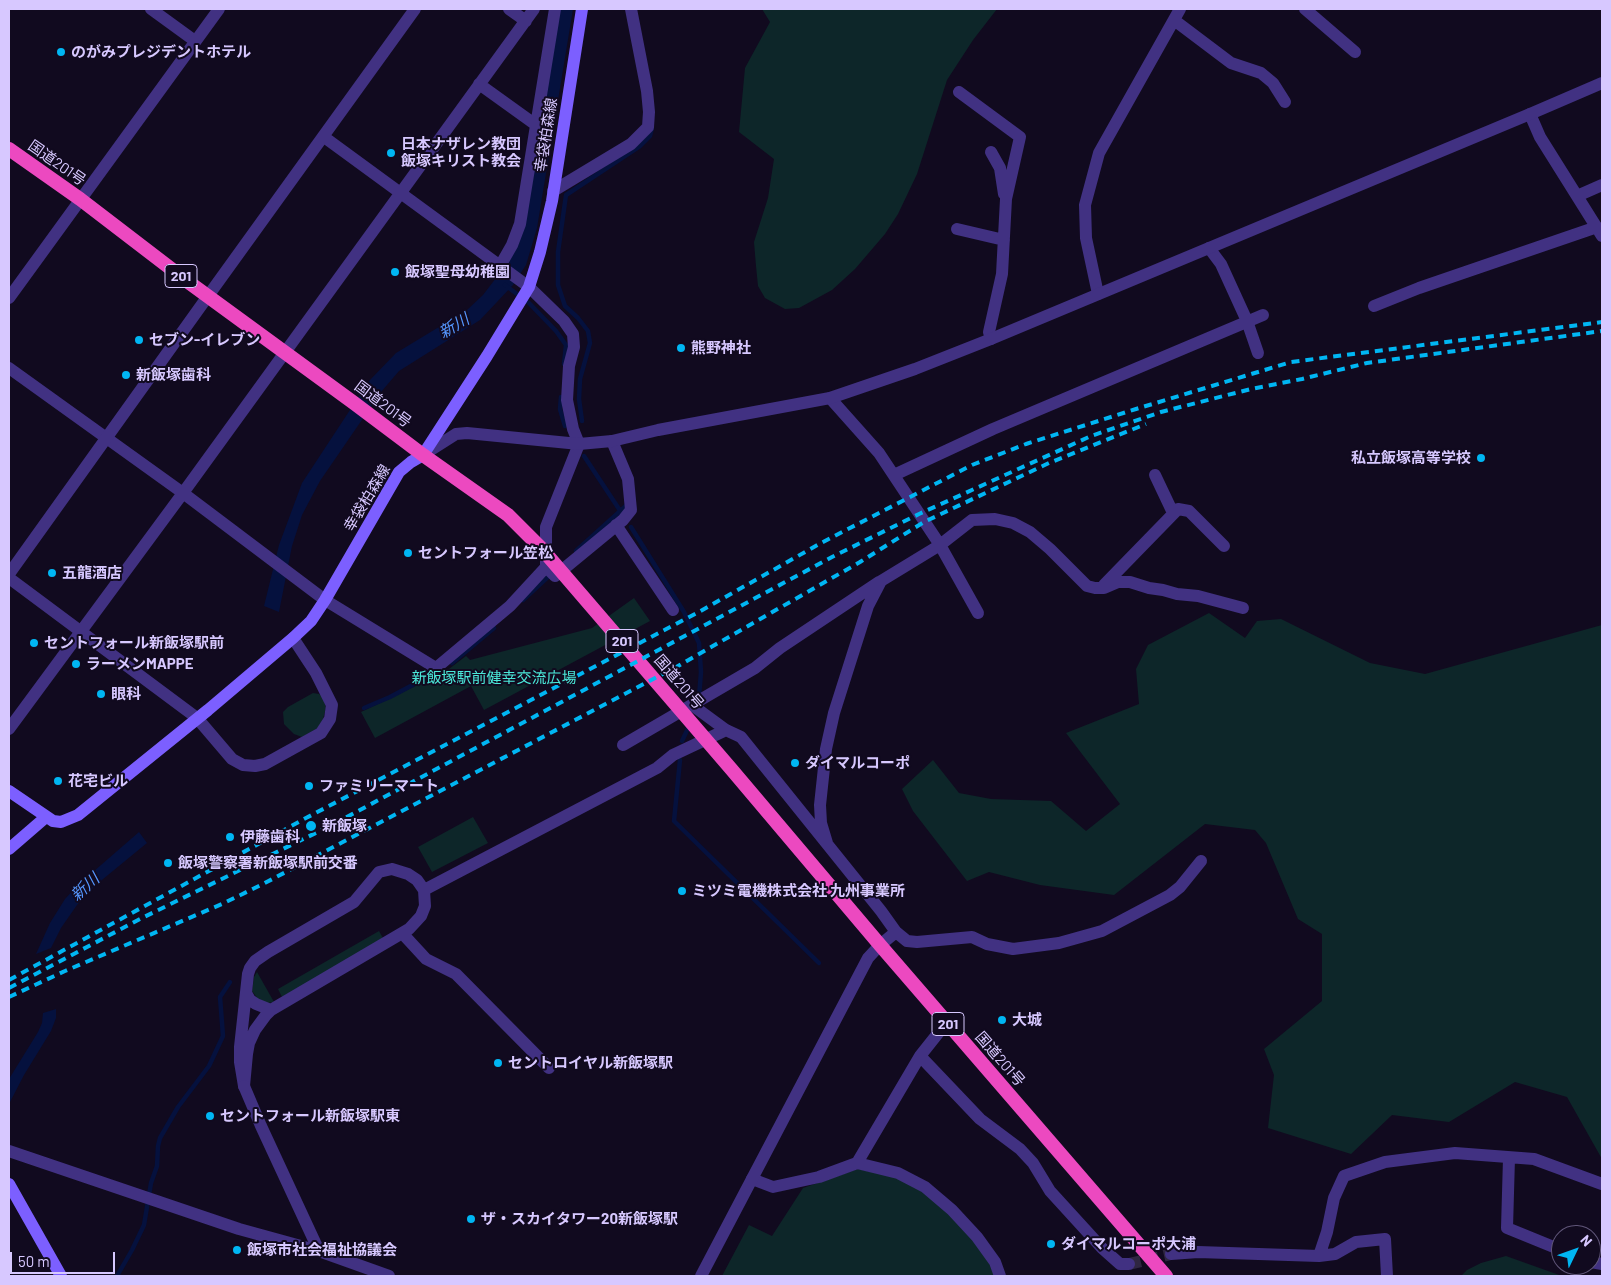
<!DOCTYPE html>
<meta charset="utf-8">
<style>
body{margin:0}
#map{position:relative;width:1611px;height:1285px;overflow:hidden;background:#110a1f;font-family:Barlow,sans-serif}
canvas{display:block}
.frame{position:absolute;inset:0;border:10px solid #d7c8ff;pointer-events:none}
.north{position:absolute;left:1551px;top:1225px;width:50px;height:50px;box-sizing:border-box;background:#110a1f;border:1px solid #605679;border-radius:50%;rotate:48deg;font-size:14px;font-weight:700;line-height:20px;text-align:center;color:#d7c8ff}
.north::after{content:'';display:block;margin:auto;width:18px;height:22px;background:#00b6f3;clip-path:polygon(50% 0,100% 100%,50% 72%,0 100%)}
.scale{position:absolute;left:10px;top:1252px;width:105px;height:22px;box-sizing:border-box;border:2px solid #d7c8ff;border-top:0;padding-left:6px;font-size:15px;line-height:18px;white-space:nowrap;color:#d7c8ff;-webkit-text-stroke:4px #110a1f;paint-order:stroke}
</style>
<div id="map">
<canvas width="1611" height="1285"></canvas>
<div class="frame"></div>
<div class="north">N</div>
<div class="scale">50 m</div>
</div>
<script>
const g = document.querySelector('canvas').getContext('2d');
g.lineJoin = 'round';
function fillPath(path, color) {
  g.fillStyle = color;
  g.fill(path, 'evenodd');
}
function toPath(rows) {
  const path = new Path2D();
  for (const r of rows) {
    path.moveTo(r[0], r[1]);
    for (let i = 2; i < r.length; i += 2) path.lineTo(r[i], r[i + 1]);
  }
  return path;
}
function trace(path, color, width, dash) {
  g.strokeStyle = color;
  g.lineWidth = width;
  g.lineCap = dash ? 'butt' : 'round';
  g.setLineDash(dash || []);
  g.stroke(path);
}
function label(font, color, halo, rows, align = 'center') {
  g.font = font + ' Barlow,"Noto Sans JP",sans-serif';
  g.lineWidth = 4;
  g.setLineDash([]);
  g.textBaseline = 'middle';
  g.strokeStyle = halo;
  g.fillStyle = color;
  for (const [text, x, y, turn = 0] of rows) {
    g.save();
    g.translate(x, y);
    g.rotate((+turn || 0) * Math.PI / 180);
    g.textAlign = isNaN(turn) ? turn : align;
    if (halo) g.strokeText(text, 0, 0);
    g.fillText(text, 0, 0);
    g.restore();
  }
}
const green = toPath([
 [762,9,997,9,973,40,947,80,917,174,898,214,885,234,855,269,832,290,799,308,785,309,765,298,758,286,756,266,754,242,768,198,774,159,739,132,745,68,770,22],
 [634,598,650,621,484,710,471,686,375,738,361,712,445,672,466,656,470,660,592,628],
 [1209,613,1245,638,1257,621,1281,619,1370,663,1425,674,1602,625,1602,1159,1567,1097,1515,1082,1449,1122,1392,1115,1351,1154,1268,1128,1274,1075,1264,1049,1322,1001,1322,934,1298,919,1266,843,1255,830,1205,824,1114,895,1040,885,989,872,967,881,913,811,902,789,933,760,959,793,991,799,1051,801,1086,831,1120,804,1066,733,1139,704,1136,669,1148,645],
 [313,693,319,694,323,697,326,708,323,719,318,728,302,737,294,734,284,724,283,712,288,707],
 [473,817,488,843,432,872,418,847],
 [379,931,384,940,282,997,278,989],
 [257,972,274,1002,267,1003,258,999,252,991,254,977],
 [858,1169,898,1178,922,1191,949,1213,973,1239,1001,1276,722,1276,749,1225,772,1236,803,1188],
 [1506,1256,1562,1276,1461,1276,1467,1270,1481,1263]
]);
const water = toPath([
 [557,9,573,9,537,228,526,265,513,285,480,320,399,371,381,392,320,481,302,515,292,546,279,612,264,606,279,545,302,483,369,381,396,353,467,310,483,295,509,261],
 [139,832,147,843,97,884,77,905,61,928,51,948,36,954,50,923,65,899,78,885],
 [56,1009,56,1018,51,1031,24,1075,9,1104,9,1079,38,1032,42,1023,43,1013]
]);
const stream = toPath([
 [505,285,529,303,556,331,566,345,564,364],
 [561,397,560,409,565,426],
 [582,421,579,399,580,379,590,343,588,331,578,318,565,306,558,285,558,252,566,195,640,146,650,136,652,128],
 [584,456,621,512],
 [631,527,684,612,699,643,701,672,699,697],
 [576,551,628,504],
 [523,600,550,575],
 [452,663,494,628],
 [364,708,390,697,439,671],
 [682,741,690,724],
 [680,760,674,821,819,963],
 [117,1276,132,1250,144,1225,151,1183,157,1166,158,1146,160,1138,178,1107,209,1066,223,1036,220,997,230,982]
]);
const minorTunnel = toPath([
 [1129,1264,1171,1254]
]);
const minor = toPath([
 [151,9,195,41],
 [509,9,526,21],
 [1305,9,1355,52],
 [1174,20,1231,63,1261,73,1273,83,1285,102],
 [479,84,536,125],
 [959,92,1020,137,1006,199,1002,274,989,332,991,339],
 [1530,114,1540,137,1602,236],
 [991,152,1000,168,1004,194],
 [553,191,631,144,648,127,649,112,647,91,631,9],
 [1577,196,1602,185],
 [957,229,1004,240],
 [1209,248,1221,264,1247,321,1258,353],
 [500,266,512,245,520,224,555,9],
 [1098,294,1086,238,1085,205,1099,153,1180,9],
 [208,296,415,9],
 [1374,306,1419,288,1597,227],
 [9,368,183,493,325,600,436,668,510,606,546,567,546,527,579,444,573,429,567,400,569,366,574,347,573,334,564,321,529,287,324,137],
 [830,398,879,453,940,545,978,613],
 [894,475,993,429,1263,315],
 [1155,475,1173,513],
 [616,525,673,610],
 [546,567,555,576,623,520,631,510,628,479,612,441],
 [1104,585,1178,509,1189,511,1224,546],
 [692,705,726,730,741,737,881,911,896,932,880,945],
 [197,718,232,759,243,765,255,766,265,764,321,733,330,719,332,705,316,673,293,638],
 [9,729,183,493,534,9],
 [623,745,755,668,780,648,879,582],
 [827,843,821,823,820,805,826,749,834,713,868,606,881,581,940,545,972,520,995,519,1013,523,1030,532,1050,549,1087,586,1095,588,1104,588,1118,582,1130,582,1149,588,1163,590,1177,594,1198,596,1243,608],
 [392,869,408,874,417,880,424,890,425,906,421,916,409,929,271,1010,266,1015,255,1030,249,1043,247,1054,244,1086,240,1062,240,1047,248,974,250,968,255,961,268,952,354,902,379,872,392,869],
 [424,890,657,768,673,755,726,730],
 [896,932,907,941,917,942,972,937,987,944,1013,949,1059,943,1102,931,1170,895,1180,887,1201,861],
 [402,933,426,959,456,974,549,1068],
 [246,993,250,1000,256,1004,271,1010],
 [920,1056,980,1119,1020,1149,1033,1163,1050,1191,1102,1248,1120,1264,1129,1264],
 [9,1151,239,1229,319,1251],
 [1509,1158,1507,1228,1561,1250],
 [857,1163,898,1173,925,1187,952,1210,977,1237,995,1262,1000,1276],
 [752,1179,773,1187,819,1177,857,1163,920,1056,947,1022],
 [1171,1254,1198,1252,1319,1256,1327,1232,1334,1198,1344,1176,1385,1162,1455,1153,1534,1159,1602,1184],
 [1319,1256,1335,1254,1356,1242,1385,1239,1387,1276],
 [1591,1262,1602,1264]
]);
const tertiary = toPath([
 [9,298,219,9],
 [423,455,456,434,467,433,579,444,612,441,658,430,830,398,915,369,991,339,1530,114,1602,83],
 [9,574,208,296],
 [9,578,197,718],
 [244,1086,261,1126,319,1251,389,1276],
 [701,1276,868,958,880,945]
]);
const secondary = toPath([
 [9,791,53,821,61,822,78,815,208,710,293,638,311,621,325,600,399,472,411,462,423,455,487,356,529,287,540,252,552,201,582,9],
 [9,849,46,817],
 [9,1184,61,1276]
]);
const trunk = toPath([
 [9,149,80,199,187,281,354,403,423,455,508,515,542,549,732,770,880,945,1166,1276]
]);
const rail = toPath([
 [9,980,306,818,697,613,821,543,972,465,1026,444,1136,409,1291,362,1602,322],
 [9,988,142,918,332,825,832,557,919,514,1091,436,1161,412,1251,389,1302,379,1367,363,1602,331],
 [9,997,65,971,222,904,263,884,678,666,860,562,924,522,1049,463,1146,424]
]);
const markers = [
 [61,52,5,"#00b6f3"],
 [391,153,5,"#00b6f3"],
 [395,272,5,"#00b6f3"],
 [139,340,5,"#00b6f3"],
 [681,348,5,"#00b6f3"],
 [126,375,5,"#00b6f3"],
 [1481,458,5,"#00b6f3"],
 [408,553,5,"#00b6f3"],
 [52,573,5,"#00b6f3"],
 [34,643,5,"#00b6f3"],
 [76,664,5,"#00b6f3"],
 [101,694,5,"#00b6f3"],
 [795,763,5,"#00b6f3"],
 [58,781,5,"#00b6f3"],
 [309,786,5,"#00b6f3"],
 [311,826,6,"#00b6f3"],
 [230,837,5,"#00b6f3"],
 [168,863,5,"#00b6f3"],
 [682,891,5,"#00b6f3"],
 [1002,1020,5,"#00b6f3"],
 [498,1063,5,"#00b6f3"],
 [210,1116,5,"#00b6f3"],
 [471,1219,5,"#00b6f3"],
 [1051,1244,5,"#00b6f3"],
 [237,1250,5,"#00b6f3"]
];
const shields = [
 [181,276,32],
 [622,641,32],
 [948,1024,32]
];
const shieldNames = [
 ["201",181,276],
 ["201",622,641],
 ["201",948,1024]
];
const poiNames = [
 ["のがみプレジデントホテル",71,52],
 ["日本ナザレン教団",401,144],
 ["飯塚キリスト教会",401,161],
 ["飯塚聖母幼稚園",405,272],
 ["セブン-イレブン",149,340],
 ["熊野神社",691,348],
 ["新飯塚歯科",136,375],
 ["私立飯塚高等学校",1471,458,"right"],
 ["セントフォール笠松",418,553],
 ["五龍酒店",62,573],
 ["セントフォール新飯塚駅前",44,643],
 ["ラーメンMAPPE",86,664],
 ["眼科",111,694],
 ["ダイマルコーポ",805,763],
 ["花宅ビル",68,781],
 ["ファミリーマート",319,786],
 ["新飯塚",322,826],
 ["伊藤歯科",240,837],
 ["飯塚警察署新飯塚駅前交番",178,863],
 ["ミツミ電機株式会社 九州事業所",692,891],
 ["大城",1012,1020],
 ["セントロイヤル新飯塚駅",508,1063],
 ["セントフォール新飯塚駅東",220,1116],
 ["ザ・スカイタワー20新飯塚駅",481,1219],
 ["ダイマルコーポ大浦",1061,1244],
 ["飯塚市社会福祉協議会",247,1250]
];
const streetNames = [
 ["幸袋柏森線",546,135,-81],
 ["国道201号",57,163,35],
 ["国道201号",383,404,37],
 ["幸袋柏森線",367,498,-59],
 ["国道201号",679,682,49],
 ["国道201号",1000,1059,49]
];
const parkNames = [
 ["新飯塚駅前健幸交流広場",494,678]
];
const waterNames = [
 ["新川",454,326,-31],
 ["新川",85,887,-42]
];
fillPath(green, '#0d2629');
fillPath(water, '#05113e');
trace(stream, '#05113e', 4.5);
trace(minorTunnel, '#2f2641', 12, [12, 6]);
trace(minor, '#413182', 12);
trace(tertiary, '#413182', 12);
trace(secondary, '#7c5fff', 12);
trace(trunk, '#ec49c0', 14);
trace(rail, '#00b6f3', 4, [8, 6]);
for (const [x, y, r, color] of markers) {
  const dot = new Path2D();
  dot.arc(x, y, r, 0, 2 * Math.PI);
  g.fillStyle = color;
  g.fill(dot);
  trace(dot, '#110a1f', 2);
}
for (const [x, y, w] of shields) {
  const box = new Path2D();
  box.roundRect(x - w / 2, y - 11.5, w, 23, 4);
  g.fillStyle = '#110a1f';
  g.fill(box);
  trace(box, '#d7c8ff', 1);
}
label('bold 14px', '#d7c8ff', null, shieldNames);
label('bold 15px', '#d7c8ff', '#110a1f', poiNames, 'left');
label('15px', '#d7c8ff', '#110a1f', streetNames);
label('15px', '#4be8d9', '#110a1f', parkNames);
label('italic 16px', '#5697ff', '#110a1f', waterNames);
</script>
